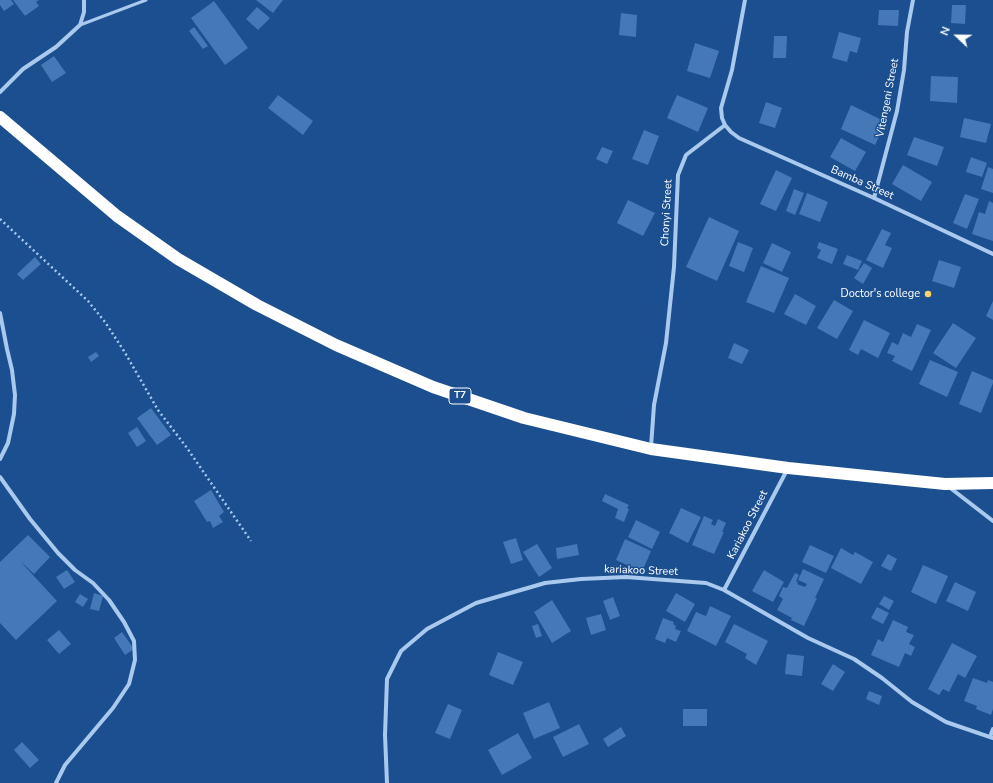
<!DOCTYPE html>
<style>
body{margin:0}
#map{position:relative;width:993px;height:783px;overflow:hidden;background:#1b4f8f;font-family:"Nunito Sans",sans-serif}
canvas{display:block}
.north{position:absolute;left:937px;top:16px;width:40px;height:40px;-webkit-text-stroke:3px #1b4f8f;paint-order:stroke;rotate:292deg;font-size:11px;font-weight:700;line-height:16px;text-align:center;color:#fff}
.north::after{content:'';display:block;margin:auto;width:14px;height:18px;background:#fff;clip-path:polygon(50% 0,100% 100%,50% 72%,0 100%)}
</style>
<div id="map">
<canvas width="993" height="783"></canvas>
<div class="north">N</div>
</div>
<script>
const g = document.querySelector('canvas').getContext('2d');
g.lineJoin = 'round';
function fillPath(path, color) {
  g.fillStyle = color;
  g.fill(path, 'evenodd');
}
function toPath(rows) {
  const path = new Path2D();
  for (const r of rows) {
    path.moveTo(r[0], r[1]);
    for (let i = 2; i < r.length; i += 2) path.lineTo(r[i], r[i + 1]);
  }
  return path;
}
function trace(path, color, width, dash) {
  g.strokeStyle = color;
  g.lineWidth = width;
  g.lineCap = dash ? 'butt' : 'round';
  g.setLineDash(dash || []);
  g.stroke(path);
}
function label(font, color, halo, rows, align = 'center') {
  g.font = font + ' "Nunito Sans",sans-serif';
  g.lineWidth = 3;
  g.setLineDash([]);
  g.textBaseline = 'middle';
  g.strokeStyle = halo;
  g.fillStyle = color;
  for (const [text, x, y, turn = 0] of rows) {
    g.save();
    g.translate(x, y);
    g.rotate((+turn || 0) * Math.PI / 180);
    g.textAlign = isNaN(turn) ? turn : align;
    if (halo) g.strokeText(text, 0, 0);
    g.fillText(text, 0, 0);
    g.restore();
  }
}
const building = toPath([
 [0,0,11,0,14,4,4,11,0,5],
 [13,0,39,0,36,2,39,6,25,16],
 [256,0,283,0,273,13],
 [214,1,248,48,225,65,191,18],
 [952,5,966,5,965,24,951,23],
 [257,7,270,18,258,30,246,19],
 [879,10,899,10,898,26,878,25],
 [621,13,637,15,636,37,619,35],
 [194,27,208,46,203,49,189,31],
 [839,32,861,38,857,53,850,51,847,62,832,58],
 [774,36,787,36,786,58,773,58],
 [695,43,719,51,710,78,687,71],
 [54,56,66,73,52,82,41,65],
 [931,76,958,77,957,103,930,101],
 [278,95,313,121,303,135,268,108],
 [677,95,708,108,698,132,667,118],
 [766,102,782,108,775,128,759,123],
 [851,105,886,122,875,145,841,129],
 [964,118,991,124,986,143,960,137],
 [644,130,659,136,648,165,632,159],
 [914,137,944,147,937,166,907,155],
 [841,138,866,152,855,171,830,157],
 [602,147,613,151,607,164,596,159],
 [971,157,987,163,982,177,966,172],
 [903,165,932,182,921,201,892,184],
 [988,167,993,169,993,193,981,189],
 [776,170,792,178,776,211,760,204],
 [794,189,804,193,795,215,786,211],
 [807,193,828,202,820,222,799,214],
 [965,194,979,199,967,229,953,223],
 [628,200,655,213,643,236,617,223],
 [989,201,993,203,993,241,972,234,979,212,985,214],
 [709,217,739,231,717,281,686,267],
 [882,229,891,233,885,245,892,248,883,268,866,260],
 [738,242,753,248,744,272,729,266],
 [819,242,838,249,832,264,817,258,821,250,817,248],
 [772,243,791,252,782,272,763,263],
 [847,255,862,261,858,270,843,264],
 [35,257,41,264,23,280,17,274],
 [939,260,961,267,954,288,932,281],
 [864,263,872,268,863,284,854,278],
 [761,266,789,278,774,313,746,302],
 [795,294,816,306,806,325,784,314],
 [834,300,853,311,837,339,817,328],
 [993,301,993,320,986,316],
 [864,320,890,333,878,358,861,349,858,355,849,350],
 [953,323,976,338,956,368,933,353],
 [917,324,931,330,912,371,892,361,895,356,887,353,892,342,898,345,903,333,911,337],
 [734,343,749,350,742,364,728,358],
 [96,352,99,356,91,362,88,357],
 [930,360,958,372,947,397,919,384],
 [972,371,993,380,993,383,981,413,959,404],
 [151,408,171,435,157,445,137,418],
 [137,427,146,441,137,447,128,433],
 [211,490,224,512,219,516,223,522,213,528,210,521,207,522,194,501],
 [605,494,629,505,627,508,629,509,624,522,615,518,618,509,602,501],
 [681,508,701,517,688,543,669,533],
 [704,516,713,520,711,524,715,526,718,519,726,523,722,532,724,532,714,554,692,545],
 [636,520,660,532,652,549,628,537],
 [28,535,50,557,34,574,20,561,57,601,16,640,0,623,0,562],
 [516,538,523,560,511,564,503,542],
 [625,539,651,551,642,572,616,560],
 [537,544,552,568,539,577,523,552],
 [577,544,579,555,557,559,556,548],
 [810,545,834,556,826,573,802,562],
 [841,548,853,555,855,552,873,562,861,584,831,568],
 [888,554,897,559,891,571,881,566],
 [923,565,948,576,936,604,911,592],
 [803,569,824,579,815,598,817,598,804,626,791,620,792,618,777,610,783,599,779,596,783,587,787,588,795,573,799,575,796,581,798,582,797,584,805,587,807,584,798,580],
 [67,570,75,582,64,589,56,577],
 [764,570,784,582,773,602,752,591],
 [955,582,976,592,968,611,946,601],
 [94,593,103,596,99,611,90,609],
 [676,593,695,604,685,622,666,611],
 [80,594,88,599,83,607,75,602],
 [884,596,894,601,889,610,879,604],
 [613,597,620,616,610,620,603,601],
 [552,600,571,631,552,643,534,612],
 [710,606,731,616,716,646,687,631,696,612,706,616],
 [877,607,889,613,883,624,871,618],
 [601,614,606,630,591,635,586,618],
 [663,618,674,622,673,624,676,626,675,629,681,631,676,642,667,638,665,643,655,639],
 [893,620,908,627,906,632,914,635,909,644,915,647,911,656,905,653,899,667,871,655,878,639,883,642],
 [538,624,542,636,536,638,532,626],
 [734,624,768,641,756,665,745,658,747,654,725,642],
 [59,630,71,644,59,654,47,640],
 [122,632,134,649,125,655,114,638],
 [952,643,977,656,965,678,958,674,949,692,943,689,939,695,928,689],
 [498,652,523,662,513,685,489,675],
 [787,654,804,656,802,676,785,674],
 [833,664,845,672,833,691,821,684],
 [973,678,987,683,988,680,993,682,993,709,991,715,976,709,977,706,964,701],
 [869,691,882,696,879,705,866,699],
 [549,702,560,728,534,739,523,713],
 [448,704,462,710,450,739,435,733],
 [683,709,707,709,707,726,683,726],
 [579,724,589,744,563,757,553,737],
 [621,727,626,736,608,747,603,739],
 [518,733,532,758,502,775,488,750],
 [22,742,39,760,30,768,14,750]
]);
const path = toPath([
 [0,219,88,301,105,322,124,351,158,410,187,448,251,541]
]);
const lane = toPath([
 [80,25,146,0]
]);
const street = toPath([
 [745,0,732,70,721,108,722,118,725,125,731,132,739,138,874,198,993,254],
 [0,92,23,69,56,47,80,25,84,12,84,0],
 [874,198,897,111,904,70,907,32,913,0],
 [0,313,7,349,12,370,15,395,14,414,8,443,0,459],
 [651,447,654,405,666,343,674,267,678,175,686,155,725,125],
 [0,477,30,519,58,553,75,570,93,583,109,600,124,622,134,641,135,660,129,684,113,708,65,765,56,783],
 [949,487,993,521],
 [724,590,787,470],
 [990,737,993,729],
 [387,783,385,735,387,679,401,651,427,629,476,603,545,583,581,579,626,577,706,583,724,590,808,638,854,659,882,678,912,702,946,722,993,738]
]);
const highway = toPath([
 [0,117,117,216,178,259,257,305,336,345,433,387,524,418,651,449,788,468,945,484,993,483]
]);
const markers = [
 [928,294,4,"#ffd166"]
];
const shields = [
 [460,396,22]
];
const shieldNames = [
 ["T7",460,396]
];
const streetNames = [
 ["Vitengeni Street",888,98,-79],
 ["Bamba Street",862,183,24],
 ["Chonyi Street",667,213,-87],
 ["Kariakoo Street",748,525,-63],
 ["kariakoo Street",641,571,2]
];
const poiNames = [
 ["Doctor's college",920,294]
];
fillPath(building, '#4478b7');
trace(path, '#a9c9ee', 2.5, [2, 3]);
trace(lane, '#a9c9ee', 3);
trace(street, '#a9c9ee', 4);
trace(highway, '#fff', 12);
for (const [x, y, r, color] of markers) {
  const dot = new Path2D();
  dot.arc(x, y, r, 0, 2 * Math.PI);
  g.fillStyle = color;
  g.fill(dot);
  trace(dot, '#1b4f8f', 1.5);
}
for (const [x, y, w] of shields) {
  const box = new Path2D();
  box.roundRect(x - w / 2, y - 8, w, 16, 3);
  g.fillStyle = '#1b4f8f';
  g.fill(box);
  trace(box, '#fff', 1);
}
label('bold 10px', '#fff', null, shieldNames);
label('11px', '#fff', '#1b4f8f', streetNames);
label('11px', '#fff', '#1b4f8f', poiNames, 'right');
</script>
